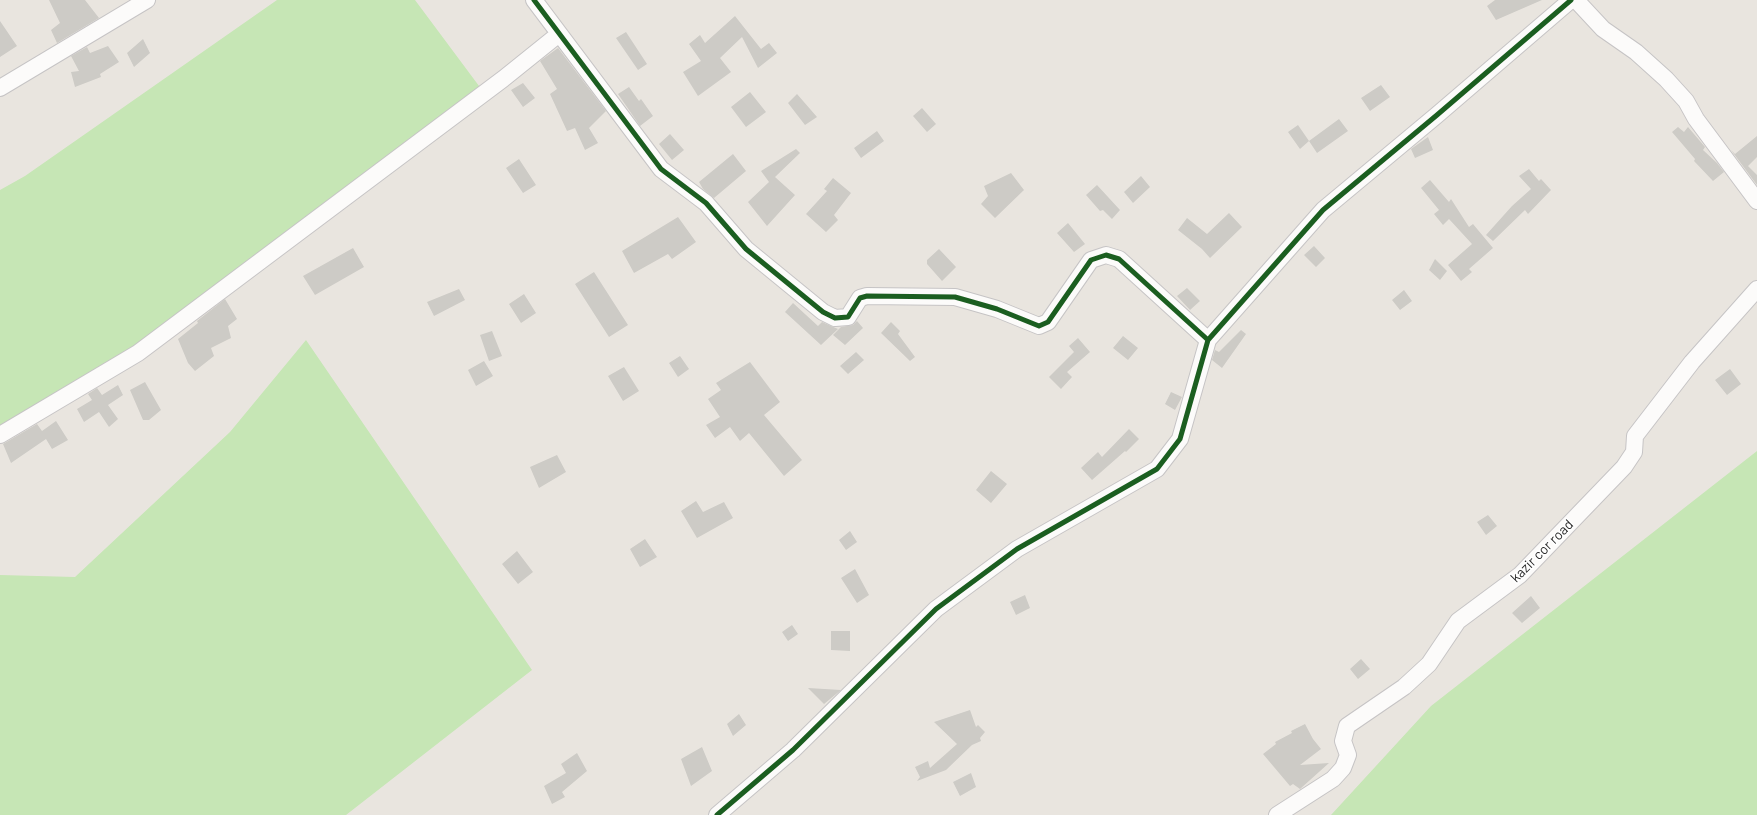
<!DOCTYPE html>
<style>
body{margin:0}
canvas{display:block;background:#e9e5df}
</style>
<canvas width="1757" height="815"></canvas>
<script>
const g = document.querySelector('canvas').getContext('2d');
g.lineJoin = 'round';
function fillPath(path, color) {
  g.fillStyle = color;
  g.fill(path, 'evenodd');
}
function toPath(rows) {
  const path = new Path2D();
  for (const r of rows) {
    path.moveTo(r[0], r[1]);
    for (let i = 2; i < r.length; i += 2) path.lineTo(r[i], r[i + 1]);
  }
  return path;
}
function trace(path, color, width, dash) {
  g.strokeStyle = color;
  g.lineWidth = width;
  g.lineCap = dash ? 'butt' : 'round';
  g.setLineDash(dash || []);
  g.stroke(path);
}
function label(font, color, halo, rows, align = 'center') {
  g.font = font + ' Barlow,sans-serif';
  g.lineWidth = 3;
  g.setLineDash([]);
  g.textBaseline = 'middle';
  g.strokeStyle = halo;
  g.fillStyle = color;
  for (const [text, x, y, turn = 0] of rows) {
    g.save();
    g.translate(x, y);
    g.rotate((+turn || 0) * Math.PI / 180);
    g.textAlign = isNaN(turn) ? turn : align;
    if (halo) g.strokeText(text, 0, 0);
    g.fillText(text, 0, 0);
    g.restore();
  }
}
const green = toPath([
 [277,0,415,0,482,90,150,340,0,427,0,190,25,176],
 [306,340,532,670,346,815,0,815,0,575,75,577,230,432],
 [1757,451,1757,815,1331,815,1431,706]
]);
const building = toPath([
 [49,0,85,0,99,18,57,43,51,30,60,23],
 [1495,0,1542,0,1496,20,1487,6],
 [735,16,761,49,769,43,777,53,758,68,742,37,720,58,731,72,698,96,683,72,701,61,689,44,700,35,705,43],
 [0,21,17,46,0,57],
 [626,32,647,64,638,70,616,38],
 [143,39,150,53,134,67,127,53],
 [108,46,119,62,100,74,101,77,75,87,71,72,79,71,71,56,87,47,90,53],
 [558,48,606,111,589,128,598,143,585,150,575,128,567,131,550,94,557,89,540,61],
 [523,83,535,98,523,107,511,90],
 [1381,85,1390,97,1370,111,1361,98],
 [629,87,639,101,641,99,653,116,640,126,618,94],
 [750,92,766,112,746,127,731,107],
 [797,94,817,117,805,125,788,103],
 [922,108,936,124,927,132,913,116],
 [1339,119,1348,131,1317,153,1309,141],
 [1298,125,1309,141,1300,149,1288,132],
 [1678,127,1684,132,1688,127,1705,147,1703,150,1717,163,1724,172,1713,181,1694,161,1695,159,1672,132],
 [877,131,884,141,861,158,854,148],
 [670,134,684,150,672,160,659,144],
 [1757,136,1757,157,1748,166,1757,175,1757,185,1731,150,1735,154],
 [1428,137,1433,150,1415,158,1411,149],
 [796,149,800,153,775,177,795,195,767,226,748,202,769,182,761,171],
 [733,154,746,171,714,198,703,189,699,182],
 [519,159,536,185,523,193,506,168],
 [1529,169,1539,181,1541,179,1551,190,1528,214,1525,210,1493,241,1486,235,1512,206,1531,189,1519,176],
 [1011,173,1024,190,995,218,981,204,988,196,984,186],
 [1141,176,1150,187,1133,203,1124,192],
 [833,178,851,193,834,215,838,220,826,232,806,214,827,191,824,189],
 [1430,180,1449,202,1451,199,1469,227,1473,224,1493,248,1469,269,1472,272,1461,281,1448,265,1472,244,1449,219,1443,225,1434,214,1439,210,1421,188],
 [1097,185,1120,210,1112,219,1103,210,1100,211,1086,195],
 [1229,213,1242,227,1210,258,1202,249,1178,230,1187,218,1207,234],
 [678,217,696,242,672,259,668,254,634,273,622,251],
 [1068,223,1085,244,1074,252,1057,233],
 [1314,246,1325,258,1316,267,1304,255],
 [353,248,364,267,315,295,303,276],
 [939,249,956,267,942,281,927,264,927,260],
 [1435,259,1447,271,1440,280,1429,270],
 [594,272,628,325,609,337,575,284],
 [1187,288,1200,301,1190,310,1177,296],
 [459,289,465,300,434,316,427,302],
 [1404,290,1412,301,1400,310,1392,300],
 [524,294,536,313,521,323,509,304],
 [225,299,237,319,228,326,231,338,211,348,214,356,195,371,188,363,178,339,198,323,197,321],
 [793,303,818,326,822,322,838,329,821,345,785,312],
 [857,321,863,328,845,345,833,335,841,327,853,325],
 [891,322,900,331,898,334,915,357,910,361,881,333],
 [1241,330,1246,334,1222,368,1212,360,1215,350,1219,352],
 [492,331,502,356,489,361,480,335],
 [1123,336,1138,348,1128,360,1113,348],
 [1078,338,1090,352,1067,372,1072,377,1061,389,1049,377,1074,352,1069,346],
 [856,352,864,360,848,374,840,366],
 [680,356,689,369,678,377,669,363],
 [484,361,493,376,476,386,468,370],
 [750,362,780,402,764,415,802,460,784,476,749,433,740,441,730,427,715,438,706,425,720,417,708,399,721,390,716,383],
 [624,367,639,391,623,401,608,376],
 [1730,369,1741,384,1727,395,1715,380],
 [145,382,161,410,149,420,143,420,130,390],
 [118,385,123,395,108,405,118,419,109,427,99,412,84,422,77,409,92,400,88,394,97,388,102,395],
 [1171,392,1182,397,1175,410,1165,404],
 [56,421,68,440,52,449,46,439,11,463,3,444,37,424,42,431],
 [1129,429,1139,439,1126,452,1125,451,1092,480,1081,468,1098,452,1102,457],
 [557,455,566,472,539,488,530,467],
 [991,471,1007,484,991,503,976,490],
 [696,501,703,512,724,502,733,518,697,538,681,511],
 [1488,515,1497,526,1486,535,1477,522],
 [850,531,857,542,846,550,839,540],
 [645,539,657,557,640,567,630,549],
 [517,551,533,572,518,584,502,564],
 [855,569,869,595,857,603,841,578],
 [1025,595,1030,608,1016,615,1010,602],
 [1531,596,1540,608,1522,623,1512,613],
 [792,625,798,634,788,641,782,632],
 [831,631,850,631,850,651,831,650],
 [1361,659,1370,669,1358,679,1350,669],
 [808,688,841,690,824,704],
 [970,710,976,727,978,725,985,732,980,738,981,741,972,745,946,770,917,781,920,777,915,767,928,761,930,768,957,744,934,722],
 [739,714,746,725,733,736,727,724],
 [1305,724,1313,739,1321,749,1300,765,1329,763,1300,789,1293,784,1290,786,1263,754,1276,744,1275,742,1292,733,1291,731],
 [702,747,712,771,691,786,681,759],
 [577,753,587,771,562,792,565,797,552,804,544,786,566,773,561,764],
 [971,773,976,787,960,796,953,782]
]);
const minor = toPath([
 [534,0,661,169,706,203,746,249,823,312,835,318,848,317,860,298,867,296,955,297,997,309,1039,326,1048,322,1091,260,1106,255,1119,259,1208,340],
 [1576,0,1603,29,1636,52,1666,79,1686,101,1696,119,1757,201],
 [0,88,147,0],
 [0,435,138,353,503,79,559,34],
 [717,815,793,750,936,609,1017,549,1157,469,1180,439,1208,340,1323,210,1437,115,1571,0],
 [1277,815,1333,779,1343,768,1348,755,1343,741,1347,726,1404,687,1429,664,1458,621,1520,575,1624,467,1634,452,1635,436,1692,362,1757,289]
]);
const cycleway = toPath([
 [534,0,661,169,706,203,746,249,823,312,835,318,848,317,860,298,867,296,955,297,997,309,1039,326,1048,322,1091,260,1106,255,1119,259,1208,340],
 [717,815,793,750,936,609,1017,549,1157,469,1180,439,1208,340,1323,210,1437,115,1571,0]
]);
const streetNames = [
 ["kazir cor road",1542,551,-45]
];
fillPath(green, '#c6e6b5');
fillPath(building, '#cdcbc6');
trace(minor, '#c6c4c5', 18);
trace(minor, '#fcfbfa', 16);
trace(cycleway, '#1b5e20', 5);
label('14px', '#2a2a2a', '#fff', streetNames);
</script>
